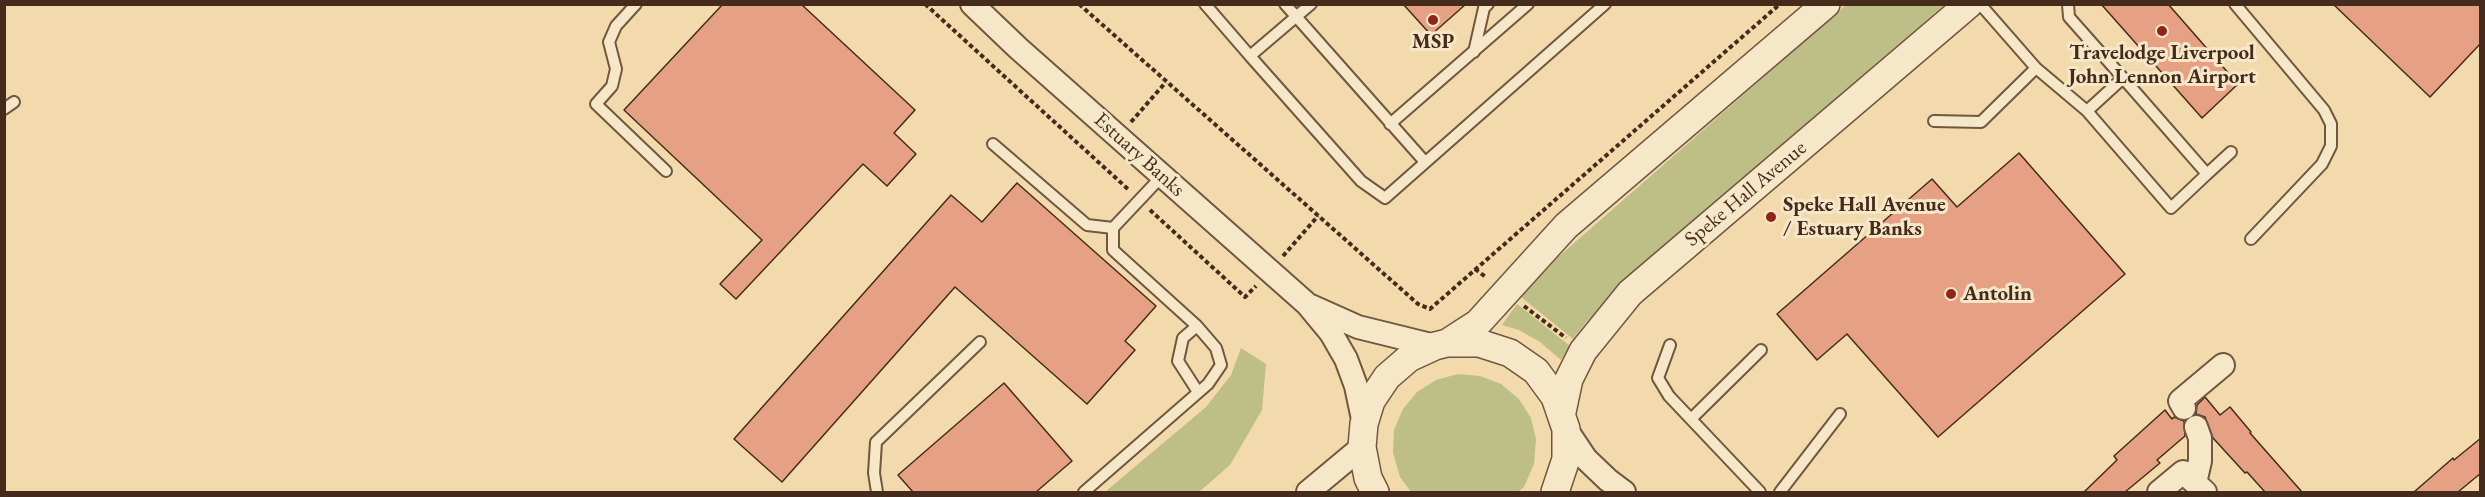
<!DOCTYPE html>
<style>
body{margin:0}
#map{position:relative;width:2485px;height:497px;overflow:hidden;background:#f2daac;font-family:"EB Garamond",serif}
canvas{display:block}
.frame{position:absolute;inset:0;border:6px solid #452b1b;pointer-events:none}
</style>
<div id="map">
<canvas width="2485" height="497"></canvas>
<div class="frame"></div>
</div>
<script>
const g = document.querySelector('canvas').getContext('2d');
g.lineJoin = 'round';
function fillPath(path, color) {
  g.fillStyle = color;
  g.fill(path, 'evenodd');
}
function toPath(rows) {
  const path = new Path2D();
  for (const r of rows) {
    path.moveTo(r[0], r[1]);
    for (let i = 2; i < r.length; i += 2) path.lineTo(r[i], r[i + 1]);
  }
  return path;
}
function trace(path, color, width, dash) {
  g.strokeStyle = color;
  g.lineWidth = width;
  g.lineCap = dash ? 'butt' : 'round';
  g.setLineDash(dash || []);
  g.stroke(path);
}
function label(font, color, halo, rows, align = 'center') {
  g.font = font + ' "EB Garamond",serif';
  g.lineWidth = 6;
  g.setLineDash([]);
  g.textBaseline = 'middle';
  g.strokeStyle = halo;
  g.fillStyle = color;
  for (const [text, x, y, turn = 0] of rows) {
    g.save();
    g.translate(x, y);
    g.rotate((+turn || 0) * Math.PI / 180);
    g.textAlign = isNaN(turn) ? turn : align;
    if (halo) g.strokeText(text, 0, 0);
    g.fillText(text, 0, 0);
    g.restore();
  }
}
const green = toPath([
 [1846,5,1944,5,1587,321,1573,339,1521,297,1557,258],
 [1517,304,1570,346,1561,360,1540,342,1519,330,1502,325],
 [1241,348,1266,364,1262,410,1230,465,1199,492,1105,492,1206,407,1231,375],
 [1458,374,1480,376,1501,384,1519,399,1531,418,1536,439,1534,464,1524,487,1518,492,1411,492,1400,477,1393,453,1394,430,1403,409,1417,392,1436,380]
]);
const building = toPath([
 [723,4,801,4,915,110,894,133,916,154,887,186,863,164,736,299,720,284,762,240,624,110,723,4],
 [1403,4,1466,4,1431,35,1403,4],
 [2101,4,2168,4,2238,84,2202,118,2101,4],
 [2333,4,2481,4,2481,43,2430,97,2333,4],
 [2019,153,2125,274,1938,437,1847,334,1817,360,1777,314,1932,179,1957,207,2019,153],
 [1017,183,1156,306,1125,341,1135,350,1087,404,955,287,782,482,734,439,951,195,982,222,1017,183],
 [1004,383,1072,461,1036,492,913,492,898,475,1004,383],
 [2205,397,2220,415,2230,407,2251,432,2250,433,2302,492,2265,492,2247,472,2245,473,2213,438,2205,417,2196,414,2197,405,2205,397],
 [2165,410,2172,419,2174,417,2184,421,2185,436,2157,460,2160,463,2125,492,2084,492,2117,460,2114,456,2165,410],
 [2481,438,2481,473,2458,492,2414,492,2453,458,2454,460,2481,438]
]);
const path = toPath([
 [925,4,1129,190],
 [1079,4,1418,304,1430,309,1780,4],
 [1131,122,1166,82],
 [1150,210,1245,297,1256,286],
 [1283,256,1318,216],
 [1475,269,1487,278],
 [1524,306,1566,338]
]);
const service = toPath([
 [636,4,616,26,609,42,616,69,612,86,596,104,666,171],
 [1205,4,1250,56],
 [1285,4,1425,162],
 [1311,4,1250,56,1361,181,1385,198,1605,4],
 [1980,4,2036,68,2087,111],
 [2068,4,2069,17,2123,78,2207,174,2171,208,2087,111,2123,78],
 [2235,4,2324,110,2331,124,2331,146,2322,164,2251,239],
 [1474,52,1484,8,1488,4],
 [4,109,14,102],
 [1934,121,1981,122,2036,68],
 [1390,124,1528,4],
 [993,144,1087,225,1113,228],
 [2207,174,2231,152],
 [1197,326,1183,338,1178,361,1198,392],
 [1670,345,1658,378,1669,396,1760,492],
 [1691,419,1761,350],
 [877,492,874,473,876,442,980,342],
 [1084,492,1208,384,1221,365,1216,348,1197,326,1113,250,1113,228,1162,176],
 [1780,492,1840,414]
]);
const minor = toPath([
 [972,4,1018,48,1307,304,1331,333,1346,359,1356,386,1364,424],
 [1311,306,1358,327,1435,346],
 [2184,408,2180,401,2223,365],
 [1566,429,1586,459,1608,480,1624,492],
 [2195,483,2200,461,2200,438,2196,427],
 [1308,492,1362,447],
 [2159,492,2183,472,2205,492]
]);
const tertiary = toPath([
 [1447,343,1478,323,1566,226,1826,4],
 [1562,412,1569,379,1583,351,1630,293,1969,4],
 [1375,492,1368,478,1362,447,1364,424,1371,401,1387,377,1409,358,1435,346,1447,343,1479,343,1510,353,1536,371,1555,397,1566,429,1566,459,1555,492]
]);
const markers = [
 [1433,20,6,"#8f2418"],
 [2162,31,6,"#8f2418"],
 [1771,217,6,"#8f2418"],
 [1951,294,6,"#8f2418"]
];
const poiNames = [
 ["MSP",1433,42],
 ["Travelodge Liverpool",2162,53],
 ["John Lennon Airport",2162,77],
 ["Speke Hall Avenue",1783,205,"left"],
 ["/ Estuary Banks",1783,229,"left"],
 ["Antolin",1963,294,"left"]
];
const streetNames = [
 ["Estuary Banks",1139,155,42],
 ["Speke Hall Avenue",1746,194,-40]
];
fillPath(green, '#bebe87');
fillPath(building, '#e6a184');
trace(building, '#452b1b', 1.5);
trace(service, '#70573f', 14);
trace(minor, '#70573f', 26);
trace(tertiary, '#70573f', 30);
trace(path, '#452b1b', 4, [4.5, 3]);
trace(service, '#f7e7c9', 10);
trace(minor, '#f7e7c9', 22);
trace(tertiary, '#f7e7c9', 27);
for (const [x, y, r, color] of markers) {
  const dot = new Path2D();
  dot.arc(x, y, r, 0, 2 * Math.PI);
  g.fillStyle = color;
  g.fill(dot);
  trace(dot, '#f7e7c9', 2);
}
label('bold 21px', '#452b1b', '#f7e7c9', poiNames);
label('21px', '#452b1b', '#f7e7c9', streetNames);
</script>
